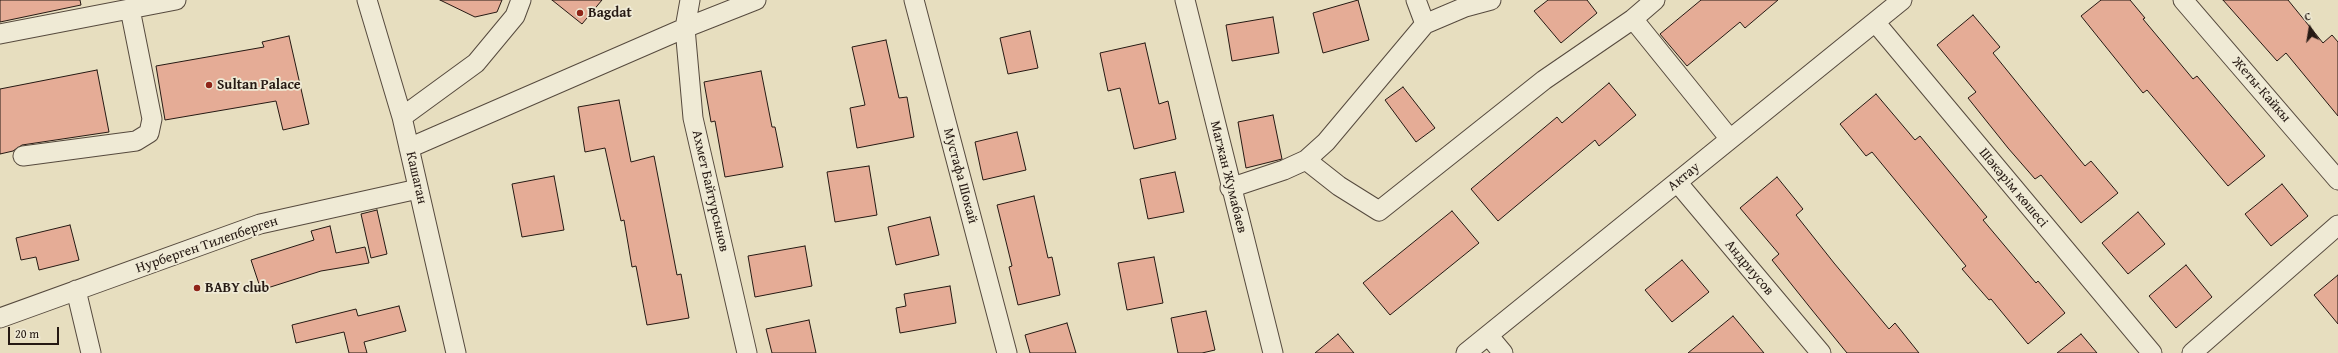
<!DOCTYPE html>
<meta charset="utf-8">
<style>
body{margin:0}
#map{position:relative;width:2338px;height:353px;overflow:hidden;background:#e7debf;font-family:"Gentium Book Plus",serif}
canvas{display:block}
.north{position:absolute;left:2290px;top:8px;width:40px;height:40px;-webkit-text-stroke:3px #efead5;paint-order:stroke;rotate:348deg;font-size:11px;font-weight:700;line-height:16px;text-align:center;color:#251913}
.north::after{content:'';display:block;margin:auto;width:14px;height:18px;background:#251913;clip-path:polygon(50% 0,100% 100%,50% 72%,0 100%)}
.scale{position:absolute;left:8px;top:327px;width:51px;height:18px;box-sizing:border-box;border:2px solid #251913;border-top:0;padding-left:5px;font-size:12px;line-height:14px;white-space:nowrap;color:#251913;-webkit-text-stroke:3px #efead5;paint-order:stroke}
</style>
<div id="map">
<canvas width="2338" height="353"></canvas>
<div class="north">С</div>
<div class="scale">20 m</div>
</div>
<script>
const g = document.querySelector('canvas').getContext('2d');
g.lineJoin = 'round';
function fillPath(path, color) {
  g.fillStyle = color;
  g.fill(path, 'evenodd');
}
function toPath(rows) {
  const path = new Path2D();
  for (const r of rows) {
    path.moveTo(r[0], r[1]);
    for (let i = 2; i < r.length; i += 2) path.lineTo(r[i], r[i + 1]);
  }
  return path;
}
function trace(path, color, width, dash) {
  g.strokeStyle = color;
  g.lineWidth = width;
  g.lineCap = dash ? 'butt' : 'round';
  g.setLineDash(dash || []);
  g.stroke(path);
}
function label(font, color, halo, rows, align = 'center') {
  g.font = font + ' "Gentium Book Plus",serif';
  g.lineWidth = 3.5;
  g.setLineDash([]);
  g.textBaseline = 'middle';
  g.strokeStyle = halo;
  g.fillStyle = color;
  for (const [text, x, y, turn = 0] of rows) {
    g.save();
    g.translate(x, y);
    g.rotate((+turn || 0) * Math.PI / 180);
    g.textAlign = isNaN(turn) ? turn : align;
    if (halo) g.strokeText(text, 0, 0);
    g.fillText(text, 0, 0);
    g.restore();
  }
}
const building = toPath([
 [0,0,80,0,81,5,0,22,0,0],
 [440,0,502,0,497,12,475,17,440,0],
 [552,0,602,0,582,24,552,0],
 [1358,0,1369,40,1323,53,1313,13,1358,0],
 [1548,0,1587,0,1597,13,1561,43,1534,11,1548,0],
 [1701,0,1778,0,1745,28,1740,22,1687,66,1660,34,1701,0],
 [2101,0,2130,0,2145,18,2143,19,2193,79,2197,76,2265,156,2228,186,2147,90,2143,93,2081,16,2101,0],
 [2223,0,2288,0,2323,43,2332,35,2338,42,2338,116,2286,53,2277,61,2223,0],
 [1973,15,2000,47,1993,53,2031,100,2085,166,2091,161,2118,193,2081,223,2041,175,2035,179,2008,148,1968,98,1976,92,1937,45,1973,15],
 [1273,17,1279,53,1232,61,1226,25,1273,17],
 [1030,31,1038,68,1008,74,1000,38,1030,31],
 [289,36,309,124,283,130,276,101,165,120,156,66,264,47,262,42,289,36],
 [886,40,899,98,907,97,914,137,857,148,850,108,865,105,852,47,886,40],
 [1145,43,1159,104,1168,101,1176,139,1134,149,1120,88,1108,91,1100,53,1145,43],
 [97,70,109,132,22,145,13,151,0,154,0,89,97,70],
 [761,71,772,127,775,127,783,167,725,177,715,121,711,122,704,82,761,71],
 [1609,83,1636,115,1599,146,1595,140,1498,221,1471,189,1557,117,1562,123,1609,83],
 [1403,87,1435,128,1416,142,1385,100,1403,87],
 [1876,94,1915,140,1920,136,1987,217,1983,220,2036,283,2038,281,2065,313,2028,344,1991,299,1989,300,1962,269,1966,266,1872,152,1866,156,1840,124,1876,94],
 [619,100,631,162,654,156,677,275,681,274,689,318,647,325,636,266,632,267,624,220,621,221,605,148,585,152,578,107,619,100],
 [1273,115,1282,159,1246,168,1238,122,1273,115],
 [1017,132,1026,170,983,180,975,142,1017,132],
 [869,166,877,215,835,222,827,172,869,166],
 [1175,172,1184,212,1148,219,1140,179,1175,172],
 [554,176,564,230,522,237,512,184,554,176],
 [1777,177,1803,209,1796,215,1834,263,1889,329,1895,323,1919,353,1847,353,1812,310,1772,260,1779,254,1740,208,1777,177],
 [2282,184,2308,216,2271,246,2245,214,2282,184],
 [1034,196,1048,258,1052,257,1060,295,1018,305,1009,267,1012,266,997,205,1034,196],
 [377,210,387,254,371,258,361,214,377,210],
 [1452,211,1479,243,1390,315,1363,283,1452,211],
 [2138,212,2165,244,2128,274,2102,243,2138,212],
 [930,217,939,255,896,265,888,227,930,217],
 [70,225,79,260,39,270,36,257,21,260,16,238,70,225],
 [330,226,336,253,365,247,369,263,321,271,261,290,251,260,314,240,311,231,330,226],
 [805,246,812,286,755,297,748,256,805,246],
 [1154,257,1163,303,1127,310,1118,263,1154,257],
 [1682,260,1709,292,1672,322,1645,290,1682,260],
 [2186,265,2212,297,2176,328,2149,296,2186,265],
 [2338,275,2338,324,2314,295,2338,275],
 [950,286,956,323,900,333,896,308,906,306,904,294,950,286],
 [399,306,406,331,364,342,367,353,349,353,344,332,296,343,292,325,356,309,358,316,399,306],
 [1206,311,1215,350,1202,353,1178,353,1171,318,1206,311],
 [1733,316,1764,353,1688,353,1733,316],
 [809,320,816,353,772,353,766,329,809,320],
 [1067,323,1076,353,1030,353,1025,335,1067,323],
 [1338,334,1354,353,1315,353,1338,334],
 [2081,334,2097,353,2057,353,2081,334]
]);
const minor = toPath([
 [367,0,402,117,456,353],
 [690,0,685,28,693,118,747,353],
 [914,0,1007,353],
 [1185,0,1273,353],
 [1416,0,1425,24],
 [2183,0,2338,180],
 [1633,19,1730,139],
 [1875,22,2152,353],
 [0,34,176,0],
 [402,117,476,63,515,16,521,0],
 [409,148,685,28,756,0],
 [23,156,136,141,149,133,152,119,130,9],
 [1306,160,1339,186,1379,211,1544,80,1633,19,1655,0],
 [1677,182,1821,353],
 [1230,188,1284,170,1306,160,1326,142,1425,24,1465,7,1491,0],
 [76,290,91,353],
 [0,318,260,224,418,189],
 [1488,335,1503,353],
 [1466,353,1902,0],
 [2192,353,2338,225]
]);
const markers = [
 [580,13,4,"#8f2418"],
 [209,85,4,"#8f2418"],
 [197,288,4,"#8f2418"]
];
const poiNames = [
 ["Bagdat",588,13],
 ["Sultan Palace",217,85],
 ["BABY club",205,288]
];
const streetNames = [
 ["Жеты-Кайкы",2261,90,49],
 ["Мустафа Шокай",960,176,75],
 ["Магжан Жумабаев",1228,177,76],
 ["Актау",1684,177,-39],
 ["Кашаган",416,178,77],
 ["Шәкәрім көшесі",2013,188,50],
 ["Ахмет Байтурсынов",710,191,77],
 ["Нурберген Тилепберген",207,245,-19],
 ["Андриусов",1749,268,50]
];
fillPath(building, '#e5ac96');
trace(building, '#251913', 1);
trace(minor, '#564a3e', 21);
trace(minor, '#efead5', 19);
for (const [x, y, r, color] of markers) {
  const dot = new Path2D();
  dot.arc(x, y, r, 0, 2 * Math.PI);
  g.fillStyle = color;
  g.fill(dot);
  trace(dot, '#efead5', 1.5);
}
label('bold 14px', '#251913', '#efead5', poiNames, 'left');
label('14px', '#251913', '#efead5', streetNames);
</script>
